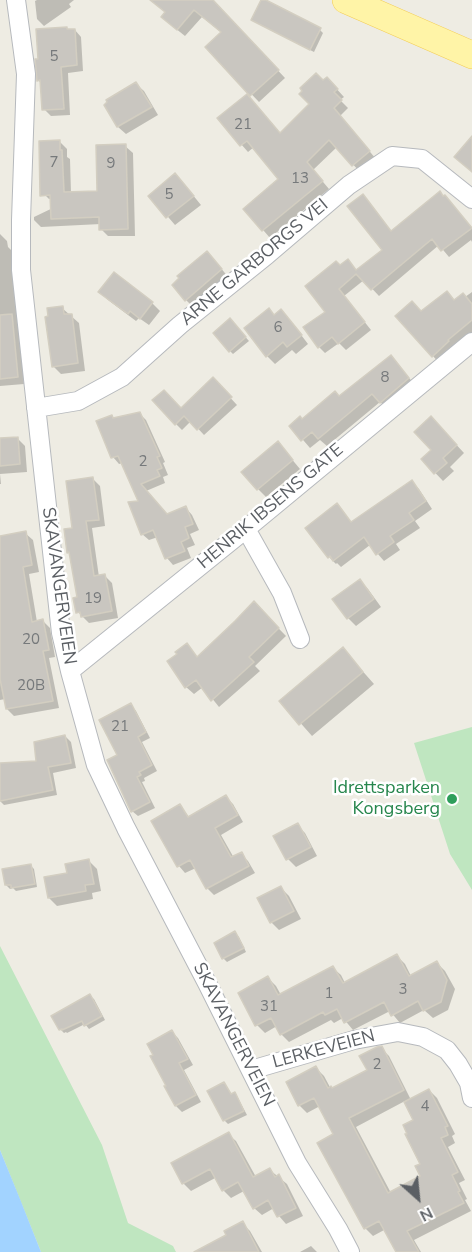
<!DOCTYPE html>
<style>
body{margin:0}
#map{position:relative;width:472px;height:1252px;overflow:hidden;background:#eeece3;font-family:"Nunito Sans",sans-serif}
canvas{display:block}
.north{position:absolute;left:388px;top:1168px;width:60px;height:60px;-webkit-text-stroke:4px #fff;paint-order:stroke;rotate:153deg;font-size:16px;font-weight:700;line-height:24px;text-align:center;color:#5b5f64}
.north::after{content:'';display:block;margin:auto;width:21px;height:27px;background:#5b5f64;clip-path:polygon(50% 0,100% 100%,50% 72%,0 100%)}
</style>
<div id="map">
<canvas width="472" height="1252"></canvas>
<div class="north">N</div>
</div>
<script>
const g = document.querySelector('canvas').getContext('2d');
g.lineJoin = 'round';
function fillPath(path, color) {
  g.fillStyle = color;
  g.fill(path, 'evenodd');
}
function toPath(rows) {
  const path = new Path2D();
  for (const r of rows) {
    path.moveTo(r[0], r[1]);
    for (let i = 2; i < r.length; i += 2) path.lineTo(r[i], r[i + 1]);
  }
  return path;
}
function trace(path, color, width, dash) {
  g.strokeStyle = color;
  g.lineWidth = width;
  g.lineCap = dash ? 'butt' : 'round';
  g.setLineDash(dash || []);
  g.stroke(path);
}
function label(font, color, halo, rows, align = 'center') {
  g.font = font + ' "Nunito Sans",sans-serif';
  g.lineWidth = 5;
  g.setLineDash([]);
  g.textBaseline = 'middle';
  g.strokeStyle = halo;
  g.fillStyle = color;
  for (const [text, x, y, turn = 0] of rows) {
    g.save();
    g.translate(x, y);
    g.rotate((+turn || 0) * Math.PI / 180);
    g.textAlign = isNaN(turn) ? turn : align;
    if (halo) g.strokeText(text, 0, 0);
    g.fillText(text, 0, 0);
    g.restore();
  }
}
const green = toPath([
 [472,727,472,890,450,854,414,743],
 [0,946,102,1145,128,1223,173,1246,176,1252,41,1252,0,1150]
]);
const water = toPath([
 [0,1150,20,1199,41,1252,0,1252]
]);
const shadow = toPath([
 [37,0,74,0,69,4,71,7,44,26,37,19,35,1],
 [164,0,212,0,285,78,259,102,207,48,222,33,202,17,185,36,170,24],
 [253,19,320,30,323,33,314,52,257,23],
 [75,30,81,37,83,71,68,73,70,115,51,116,44,109,42,84,38,80],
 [323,82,334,86,344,97,340,100,348,108,340,116,376,159,360,172,337,147,313,170,329,189,270,238,245,209,281,179,254,147,248,152,219,119,280,134,311,104],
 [136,84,144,91,158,115,126,134,118,127,106,105],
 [59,141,67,149,67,157,70,159,71,193,49,199,41,191],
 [125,146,133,153,135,236,108,236,101,229,101,224,41,227,34,220,34,217,84,193,99,192],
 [183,183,201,205,175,225,150,196],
 [363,196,392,232,451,204,472,229,472,242,471,240,449,257,439,245,379,296,364,280,344,296,371,330,346,350,339,343,325,353,319,347,340,267,357,271,384,250],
 [0,234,7,241,8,247,12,251,12,256,14,259,18,323,24,384,0,386],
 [215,261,229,278,194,308,186,300],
 [100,292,152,303,160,311,149,325,139,318,136,321,108,300],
 [472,292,472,333,453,348,439,363,433,356,422,313,465,297],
 [62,308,79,323,85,371,61,374,53,366],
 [274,316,289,319,308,344,296,354,292,350,275,364,267,356],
 [234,324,249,341,233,354,230,351],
 [391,357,416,386,389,410,380,402,327,446,320,440,310,448,291,426,339,398],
 [213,379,237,405,204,435,191,421,182,430,176,424,181,409],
 [140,414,146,420,165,462,163,463,168,475,163,477,165,483,146,491,167,516,186,508,192,515,199,530,190,534,195,545,187,548,191,558,173,565,167,558,158,537,149,540,142,534,140,502,123,463,119,464,113,457,114,419],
 [439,426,464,453,450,467,454,471,443,481,423,460,433,451],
 [17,438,25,446,27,472,0,474,1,484,0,484,0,440],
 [285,451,300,469,266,497,258,489],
 [93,479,100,486,105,526,92,528,99,577,105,576,112,583,118,618,89,623,78,612,79,598,70,554,68,552,74,529],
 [412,482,419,489,432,509,415,521,420,528,396,544,400,550,384,561,370,545,341,567,337,563,336,564,329,557,337,505,352,523],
 [25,533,33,540,39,572,29,574,37,622,43,621,50,628,55,657,49,658,59,708,14,716,7,709,5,699,0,700,0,544],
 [360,581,368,589,381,607,356,626,348,618],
 [254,603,286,636,255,666,260,671,219,707,203,687,194,694,186,687,187,645,198,658],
 [343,649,374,684,312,736,281,701],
 [131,705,136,711,150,738,142,742,157,771,144,778,145,781,142,782,155,808,138,816,132,811,119,756],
 [65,736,71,742,76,768,53,773,57,795,4,805,0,801,0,764,38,762],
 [226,797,233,804,243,822,221,835,234,858,241,854,248,861,255,873,214,895,207,888,196,868,185,873,179,866,153,822,180,806,190,818],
 [297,825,305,833,317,856,296,867,288,859],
 [89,861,97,869,101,891,92,893,93,899,57,906,49,898,68,874],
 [30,865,34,869,37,887,16,891,13,888,10,889,6,885],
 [281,888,289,896,301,919,279,930,271,922],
 [235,933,239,937,246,952,227,962,223,958],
 [397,956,405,964,411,976,437,963,445,971,455,989,448,1010,433,1018,424,1010,400,1023,390,1011,353,1030,343,1018,334,1023,331,1020,289,1042,281,1034,277,1026,265,1033,257,1025,268,978,276,986,281,995,333,968,341,975,345,983],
 [90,996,94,999,105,1020,89,1029,85,1024,67,1033,66,1032,64,1033,60,1029],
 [172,1032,178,1038,193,1065,184,1070,201,1102,182,1112,176,1106,166,1087,168,1086],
 [381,1048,389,1056,411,1100,429,1090,437,1098,455,1134,452,1136,455,1143,448,1147,465,1180,459,1183,467,1199,465,1200,471,1211,414,1240,421,1252,397,1252,386,1229,373,1236,365,1228,335,1135,320,1106,307,1113,299,1105,316,1068,324,1076,331,1089,369,1071],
 [405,1101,415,1121,422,1164,422,1177,391,1193,356,1127],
 [224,1084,232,1095,234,1094,238,1098,247,1115,228,1124,224,1120,209,1091],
 [228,1134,236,1141,256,1177,270,1170,287,1184,303,1216,286,1224,279,1216,274,1208,262,1215,254,1208,244,1191,231,1198,223,1190,217,1177,191,1191,183,1183,173,1164],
 [242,1223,250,1231,262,1252,200,1252,228,1235],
 [311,1246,317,1252,300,1252]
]);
const building = toPath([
 [150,0,213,0,279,70,250,96,205,47,221,32,194,10,177,30,161,17,165,12,150,0],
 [261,0,266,0,321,28,310,50,251,20,261,0],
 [67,27,67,29,75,29,77,65,61,67,64,109,42,110,40,80,37,81,35,59,38,59,36,29,67,27],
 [316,73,323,80,327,77,338,89,334,92,342,100,334,108,370,151,352,166,329,140,307,162,323,181,262,231,243,209,278,179,247,141,240,146,217,118,247,94,280,133,309,104,299,94,302,91,300,88,316,73],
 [136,82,152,107,117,127,104,105,107,102,106,100,136,82],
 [472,136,472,172,454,157,472,136],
 [60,140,60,150,62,150,64,192,97,191,96,145,126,144,128,229,99,230,99,217,51,219,50,195,40,196,39,141,60,140],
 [175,173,194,196,166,218,148,196,175,173],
 [440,191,443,196,445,195,472,228,441,251,432,239,371,290,356,274,339,289,365,322,338,344,332,337,318,348,303,327,325,312,305,286,336,261,340,265,348,259,356,270,382,250,347,206,363,194,391,231,440,191],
 [207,251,222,269,185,301,172,285,179,278,177,276,207,251],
 [114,272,153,302,140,319,130,311,128,314,98,292,114,272],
 [447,291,454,300,463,293,472,304,472,320,448,340,449,341,432,357,395,316,412,301,421,311,447,291],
 [63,306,64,314,72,314,78,363,52,367,45,317,48,316,47,308,63,306],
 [269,308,274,315,281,309,302,335,287,347,283,342,266,357,244,328,269,308],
 [12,314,18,377,0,379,0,315,12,314],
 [230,318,246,337,229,352,213,333,230,318],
 [391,355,409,378,380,403,372,394,318,439,312,432,301,441,289,426,300,416,302,419,335,391,339,396,391,355],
 [213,377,232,397,197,430,184,416,175,425,152,400,164,390,181,408,213,377],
 [140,412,160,456,157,457,162,468,157,470,160,476,141,484,167,514,186,506,193,524,185,527,189,538,181,542,185,551,165,559,153,530,141,535,128,502,138,501,118,456,111,458,96,421,112,415,113,418,140,412],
 [431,416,457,445,443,458,447,463,434,474,421,459,431,450,414,432,431,416],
 [18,437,20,464,0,466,0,438,18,437],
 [278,441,293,460,257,490,241,472,278,441],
 [93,477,99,520,86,521,94,576,105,574,112,611,81,617,80,612,76,613,73,598,77,597,69,552,67,553,64,529,72,528,66,481,93,477],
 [412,480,426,501,409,513,414,520,390,536,394,542,376,555,364,537,333,561,330,556,328,558,305,528,337,503,351,522,412,480],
 [26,531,32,565,23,567,32,622,43,619,49,650,43,651,53,701,6,709,0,679,0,536,26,531],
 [360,579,374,599,347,619,332,599,360,579],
 [254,601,279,628,249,657,254,662,211,701,196,680,185,688,167,661,177,654,175,652,187,643,197,657,235,621,254,601],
 [343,647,363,672,299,725,279,701,343,647],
 [131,703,146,732,138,737,152,765,139,772,141,775,137,777,150,802,131,812,107,760,117,755,99,720,131,703],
 [65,735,71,763,48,767,53,790,0,801,0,763,36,761,34,742,65,735],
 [226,795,238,815,215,828,231,857,242,852,249,866,206,889,190,860,177,867,151,821,180,804,188,817,226,795],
 [298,823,311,847,286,860,273,836,298,823],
 [89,859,94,884,85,885,86,891,48,898,44,877,67,873,65,864,89,859],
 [31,864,35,884,11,888,11,885,5,885,2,869,31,864],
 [281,886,294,911,270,923,257,898,281,886],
 [235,931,244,948,222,959,214,943,235,931],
 [397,954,409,976,437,961,447,980,441,1002,423,1011,418,1001,391,1016,384,1002,344,1023,337,1009,325,1015,323,1012,280,1035,271,1018,255,1026,238,993,268,976,278,995,333,966,343,983,397,954],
 [90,994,102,1016,84,1026,82,1021,62,1030,62,1029,59,1030,51,1016,90,994],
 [172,1030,188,1059,179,1063,196,1095,175,1106,164,1086,166,1086,150,1056,153,1055,147,1044,172,1030],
 [382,1046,404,1090,349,1118,388,1193,420,1176,415,1166,420,1164,405,1134,407,1134,403,1125,413,1120,404,1102,429,1089,448,1126,445,1127,448,1135,441,1138,458,1172,452,1175,460,1191,458,1192,464,1203,407,1231,419,1252,396,1252,379,1221,364,1229,317,1143,333,1134,314,1098,298,1106,286,1082,316,1066,328,1088,331,1086,332,1088,367,1070,359,1056,377,1047,382,1046],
 [224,1082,231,1094,235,1092,244,1111,223,1121,207,1091,224,1082],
 [229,1132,253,1177,270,1168,275,1177,279,1174,296,1208,277,1217,268,1200,253,1209,238,1182,222,1191,210,1169,182,1184,171,1163,229,1132],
 [243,1221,259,1252,194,1252,226,1235,224,1231,243,1221]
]);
const street = toPath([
 [16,0,26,74,21,220,21,270,61,633,70,671,96,765,126,828,207,983,297,1163,338,1229,350,1252],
 [36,408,78,401,122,377,180,325,267,255,349,185,392,156,422,159,472,199],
 [246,529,282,593,300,639],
 [70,671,246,529,472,342],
 [251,1070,354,1040,398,1032,423,1037,447,1050,458,1064,469,1083,472,1098]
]);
const primary = toPath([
 [346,0,472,55]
]);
const markers = [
 [452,799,6,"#2e9e5b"]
];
const numberNames = [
 ["5",54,57],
 ["21",243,125],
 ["7",54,163],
 ["9",111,164],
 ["13",300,179],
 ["5",169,195],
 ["6",278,328],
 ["8",385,378],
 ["2",143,462],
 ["19",93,599],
 ["20",31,640],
 ["20B",31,686],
 ["21",120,727],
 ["3",403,990],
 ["1",329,994],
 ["31",269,1007],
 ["2",377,1065],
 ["4",425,1107]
];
const streetNames = [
 ["ARNE GARBORGS VEI",255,263,-40],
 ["HENRIK IBSENS GATE",271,507,-40],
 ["SKAVANGERVEIEN",58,586,82],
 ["SKAVANGERVEIEN",233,1035,63],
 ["LERKEVEIEN",324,1050,-15]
];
const leisureNames = [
 ["Idrettsparken",440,789],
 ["Kongsberg",440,810]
];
fillPath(green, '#bfe6c0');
fillPath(water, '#a2d3ff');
fillPath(shadow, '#0003');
fillPath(building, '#c9c6c0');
trace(building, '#d3cec1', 1.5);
trace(street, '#b6b9bd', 20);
trace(primary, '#f3cd57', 28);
trace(street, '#fff', 18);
trace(primary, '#fff4a7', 27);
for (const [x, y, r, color] of markers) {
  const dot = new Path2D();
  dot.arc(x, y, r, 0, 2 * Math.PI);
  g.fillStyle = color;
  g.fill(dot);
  trace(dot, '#fff', 2);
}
label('15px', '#76797b', null, numberNames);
label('18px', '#5b5f64', '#fff', streetNames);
label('18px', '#27864d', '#fff', leisureNames, 'right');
</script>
